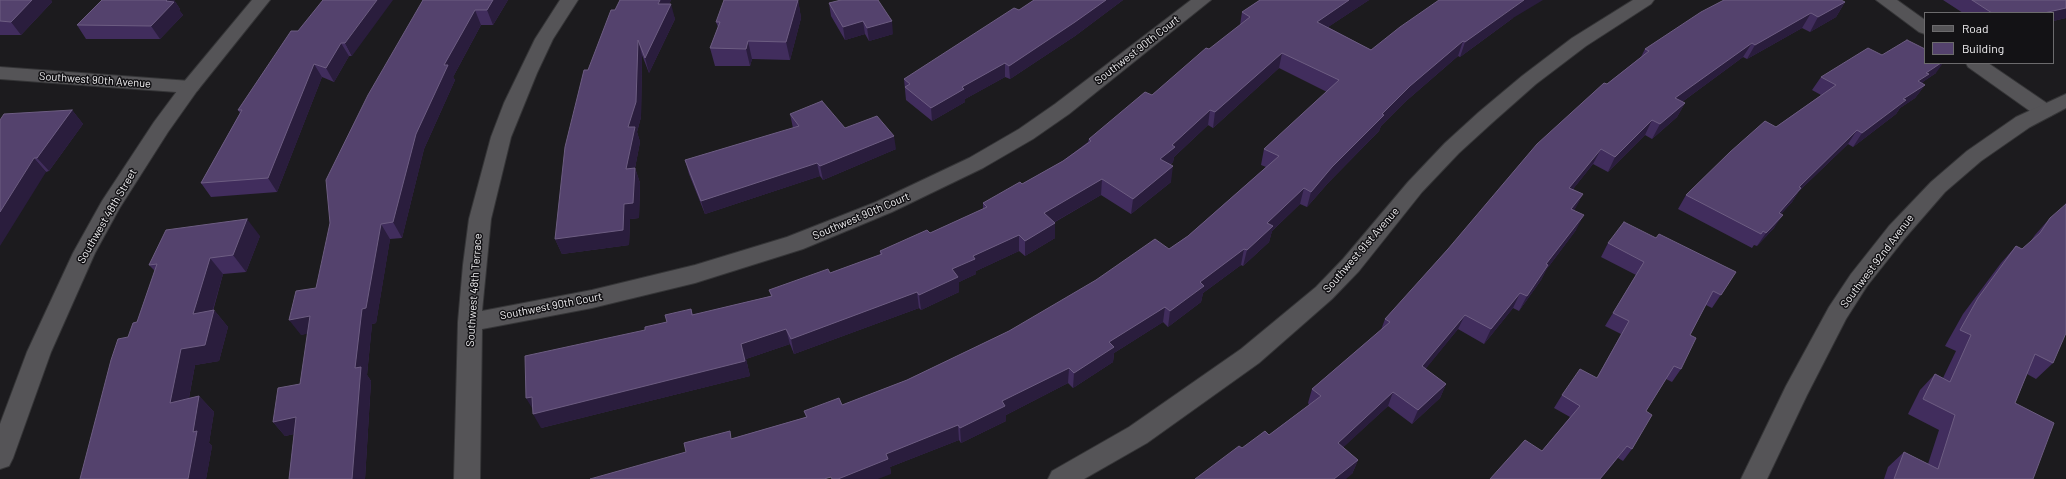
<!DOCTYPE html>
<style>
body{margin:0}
#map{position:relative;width:2066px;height:479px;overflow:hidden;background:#1c1b1e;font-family:Barlow,sans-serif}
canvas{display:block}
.legend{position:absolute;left:1924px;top:12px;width:130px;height:52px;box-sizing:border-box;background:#131215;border:1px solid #6c6b6d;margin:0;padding:5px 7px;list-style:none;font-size:12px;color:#f1f0f2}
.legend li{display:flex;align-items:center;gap:8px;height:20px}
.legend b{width:20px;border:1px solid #6c6b6d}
</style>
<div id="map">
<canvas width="2066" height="479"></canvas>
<ul class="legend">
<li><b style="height:5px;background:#555457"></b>Road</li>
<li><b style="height:11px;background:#54426d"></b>Building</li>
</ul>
</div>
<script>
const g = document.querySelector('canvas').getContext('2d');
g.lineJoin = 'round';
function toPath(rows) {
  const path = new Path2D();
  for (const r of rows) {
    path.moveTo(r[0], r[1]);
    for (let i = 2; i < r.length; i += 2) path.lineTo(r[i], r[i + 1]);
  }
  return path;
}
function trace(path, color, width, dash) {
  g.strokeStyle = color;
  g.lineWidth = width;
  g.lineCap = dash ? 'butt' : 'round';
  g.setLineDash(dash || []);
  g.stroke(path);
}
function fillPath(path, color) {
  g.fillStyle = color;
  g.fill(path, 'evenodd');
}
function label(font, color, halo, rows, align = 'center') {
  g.font = font + ' Barlow,sans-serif';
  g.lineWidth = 3;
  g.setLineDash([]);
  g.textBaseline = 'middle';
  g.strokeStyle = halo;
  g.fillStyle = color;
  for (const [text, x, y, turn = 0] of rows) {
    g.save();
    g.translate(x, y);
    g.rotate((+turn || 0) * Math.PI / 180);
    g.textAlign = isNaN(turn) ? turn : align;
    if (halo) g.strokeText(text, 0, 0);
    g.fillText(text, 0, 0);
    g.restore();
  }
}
const minor = toPath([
 [560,0,578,0,553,39,537,73,511,137,491,219,482,311,592,290,695,265,787,237,876,202,969,158,1019,129,1055,104,1191,0,1211,0,1069,114,1033,139,983,168,892,212,803,249,695,283,592,308,482,329,480,479,454,479,458,322,463,265,469,219,491,137,504,103,535,39,560,0],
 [1633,0,1654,0,1651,4,1586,46,1536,84,1493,122,1459,153,1422,192,1359,271,1332,299,1259,363,1147,443,1084,479,1048,479,1052,471,1129,427,1241,349,1316,287,1343,259,1408,182,1445,143,1479,112,1522,76,1572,38,1633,0],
 [1876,0,1897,0,1925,20,1925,34,1919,32,1876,0],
 [1966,63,1988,63,2051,106,2054,111,2051,116,2044,117,2037,116,1968,67,1966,63],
 [0,67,190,81,197,83,200,87,197,91,190,93,0,79,0,67]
]);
const tertiary = toPath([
 [252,0,270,0,197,91,168,132,119,209,95,253,51,352,13,458,9,466,0,469,0,424,27,352,73,253,102,201,154,122,183,83,252,0],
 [2066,94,2066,108,2030,127,1981,161,1945,192,1905,238,1867,286,1846,319,1807,395,1767,479,1741,479,1786,386,1829,307,1851,274,1889,226,1931,182,1967,151,2016,117,2066,94]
]);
const wall = toPath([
 [0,0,51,0,52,2,21,35,0,35],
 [102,0,174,0,180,9,179,10,183,15,160,39,86,39,77,25],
 [323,0,352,56,349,56,334,82,322,77,277,192,211,197,201,183,240,113,238,110],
 [423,0,508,0,493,25,481,25,453,77,455,80,424,149,402,238,390,239,376,323,372,324,367,375,371,381,365,479,289,479,294,434,285,436,273,422,300,384,308,333,301,335,316,288],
 [620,0,671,0,669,4,675,19,649,73,642,55,641,117,637,132,640,142,635,168,640,183,639,218,630,219,629,245,562,254,555,239,588,70,615,10],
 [798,0,801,18,790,60,752,59,750,66,715,66,710,48,718,27,716,22],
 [1034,0,1123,0,1075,36,1010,79,1005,77,965,99,965,102,932,121,906,100,904,79,1019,10],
 [1260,0,1369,0,1328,27,1371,50,1513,18,1460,57,1458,56,1405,102,1381,126,1379,131,1328,183,1307,207,1300,204,1272,231,1269,242,1243,266,1241,265,1203,293,1201,302,1168,327,1163,322,1114,353,1113,362,1073,388,1068,383,1006,415,1006,421,961,443,959,440,890,467,891,474,686,452,806,417,804,411,842,405,907,380,1009,331,1169,249,1188,236,1266,167,1261,165,1264,149,1327,92,1279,68,1213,128,1208,125,1174,157,1173,162,1170,165,1171,182,1131,214,1101,195,1055,222,1055,238,1025,256,1019,251,976,271,976,274,959,282,959,292,921,310,919,308,794,354,790,344,746,359,750,376,541,428,645,330,667,322,691,309,693,315,771,296,769,290,830,273,880,255,880,251,930,233,983,209,983,203,1022,184,1063,161,1088,142,1089,139,1152,95,1240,25,1242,12],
 [1943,0,2066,0,2066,18,2053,21,2053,13,1963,13],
 [1845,2,1836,17,1810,32,1802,28,1747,59,1743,57,1682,102,1685,103,1677,117,1652,139,1645,135,1608,172,1593,164,1573,189,1583,194,1574,210,1576,230,1546,270,1541,280,1519,311,1513,308,1484,344,1458,329,1425,369,1446,384,1440,398,1412,424,1388,406,1343,447,1358,460,1352,474,1242,448,1269,435,1309,405,1308,403,1312,389,1381,330,1385,319,1607,84,1641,57,1645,49],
 [829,3,893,34,869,41,865,34,845,40,831,16],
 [1882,55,1936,73,1924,81,1922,83,1925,85,1915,98,1900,108,1896,114,1853,147,1848,144,1799,191,1792,202,1781,214,1774,228,1757,246,1754,245,1752,248,1678,209,1686,195,1776,127,1821,95,1812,90,1821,77],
 [72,110,83,124,49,171,46,172,0,120],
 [790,114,845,128,896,149,823,180,820,176,705,214,689,174,685,160,793,128],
 [2050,218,2053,363,2036,379,2027,374,2015,403,2033,479,1884,479,1888,467,1904,452,1928,464,1939,430,1908,414,1920,390,1935,374,1943,378,1956,351,1945,346,1963,314,2001,263,2016,246,2022,249,2030,242,2035,235],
 [260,236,246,272,223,274,213,311,214,310,228,327,219,361,195,365,189,398,199,396,214,412,209,443,212,446,206,479,128,337,137,322,155,271,149,265],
 [1656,238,1736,272,1712,308,1706,305,1690,335,1681,369,1672,382,1666,379,1646,411,1632,449,1623,461,1618,458,1542,451,1570,417,1554,408,1562,395,1597,378,1621,334,1605,326,1636,275,1601,257,1608,243]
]);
const shadedWall = toPath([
 [32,0,51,0,52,2,21,35,11,22],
 [167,0,174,0,180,9,179,10,183,15,160,39,151,26],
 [377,0,393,0,352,56,345,43],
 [493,0,508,0,493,25,487,10],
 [660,0,671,0,662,18,658,4],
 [798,0,801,18,790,60,786,42],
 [1106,0,1123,0,1075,36,1010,79,1009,66],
 [1349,0,1369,0,1313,37,1317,22],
 [1524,0,1543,0,1513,18,1460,57,1465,42],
 [1845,2,1836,17,1810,32,1818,17],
 [671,4,675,19,649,73,645,58],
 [2066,8,2066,18,2053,21,2053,13,2044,13],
 [475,10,481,25,453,77,455,80,424,149,402,238,393,222,416,134,444,65],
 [1811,13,1802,28,1747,59,1755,45],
 [863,21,865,34,845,40,843,27],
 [892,21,893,34,869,41,867,28],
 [638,40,642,55,641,117,637,132,640,142,635,168,640,183,639,218,630,219,629,245,562,254,555,239,628,127],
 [748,41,752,59,750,66,746,49],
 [1463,41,1458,56,1405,102,1381,126,1379,131,1328,183,1307,207,1311,192,1332,167,1382,114,1410,86],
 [341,43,349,56,334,82,326,68],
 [1752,43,1743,57,1667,113,1675,98],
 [1282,53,1279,68,1213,128,1215,112],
 [1005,63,1005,77,965,99,965,102,932,121,931,108,962,87],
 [1941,63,1943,63,1936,73,1924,81,1919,88,1918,81,1926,73],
 [314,64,322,77,277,192,268,178],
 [1925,85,1915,98,1900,108,1896,114,1853,147,1862,133,1903,99],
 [1685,103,1677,117,1652,139,1660,124],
 [72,110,83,124,49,171,37,158],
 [1210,110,1208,125,1174,157,1173,162,1158,174,1160,159,1172,145],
 [1652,120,1645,135,1608,172,1615,157],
 [1857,130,1848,144,1799,191,1792,202,1770,226,1779,213,1799,187],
 [894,136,896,149,823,180,820,166],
 [1601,149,1593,164,1562,203,1569,188],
 [34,158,46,172,0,246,0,212],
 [817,163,820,176,705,214,701,201],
 [1173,166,1171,182,1131,214,1133,199],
 [1102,179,1101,195,1044,228,1044,213],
 [1304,188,1300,204,1272,231,1269,242,1243,266,1247,250,1267,223],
 [1583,194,1575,209,1564,224,1571,209],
 [1584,215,1576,230,1546,270,1541,280,1519,311,1527,296,1546,264],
 [1783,215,1774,228,1757,246,1766,233],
 [247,219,260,236,246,272,233,255],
 [1055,223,1055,238,1025,256,1025,241],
 [381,224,390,239,376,323,372,324,367,375,371,381,365,479,352,479,355,368,362,309],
 [1019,235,1019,251,976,271,976,274,959,282,959,292,921,310,919,295,952,269,973,256],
 [1244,249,1241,265,1203,293,1201,302,1168,327,1170,311,1200,282],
 [210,258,223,274,207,330,193,314],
 [917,292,919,308,794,354,791,339],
 [1520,293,1513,308,1484,344,1491,329],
 [1165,307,1163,322,1114,353,1113,362,1073,388,1074,373,1109,342],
 [214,310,228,327,219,361,195,365,185,419,170,403,181,349],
 [1465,315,1458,329,1416,381,1422,366],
 [310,316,321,331,301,335,289,320],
 [786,329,790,344,746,359,750,376,541,428,533,414,535,413,526,398,741,344],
 [1069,368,1068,383,1006,415,1006,421,961,443,960,428,1002,401],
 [1446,384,1440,398,1412,424,1418,410],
 [1393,392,1388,406,1333,457,1338,443],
 [199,396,214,412,209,443,212,446,206,479,188,479,193,432],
 [296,417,308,431,285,436,273,422],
 [958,425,959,440,890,467,891,474,878,479,838,479,886,454],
 [1627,446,1618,458,1601,479,1600,479],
 [1358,460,1352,474,1346,479,1334,479]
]);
const building = toPath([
 [0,0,32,0,11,22,0,21,0,0],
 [102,0,167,0,166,1,174,2,151,26,77,25,102,0],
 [323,0,377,0,345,43,341,43,326,68,314,64,268,178,201,183,242,110,238,110,291,31,298,31,323,0],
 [423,0,493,0,487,10,475,10,444,65,448,65,416,134,393,222,381,224,366,308,362,309,355,368,361,367,352,479,289,479,296,417,273,422,278,388,300,384,310,316,289,320,296,291,316,288,330,223,326,180,368,95,423,0],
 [620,0,660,0,658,4,671,4,645,58,638,40,636,102,628,127,635,127,626,169,635,168,633,203,624,204,623,230,555,239,565,147,584,70,588,70,611,10,615,10,620,0],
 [724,0,798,0,786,42,748,41,746,49,710,48,720,22,716,22,724,0],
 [841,0,878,0,892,21,867,28,863,21,843,27,829,3,841,0],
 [1034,0,1106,0,1075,22,1009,66,1005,63,962,87,964,89,931,108,905,87,910,84,904,79,1014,8,1019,10,1034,0],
 [1260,0,1349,0,1317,22,1371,50,1400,27,1439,0,1524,0,1465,42,1463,41,1410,86,1382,114,1384,115,1332,167,1311,192,1304,188,1267,223,1273,226,1247,250,1244,249,1200,282,1204,286,1170,311,1165,307,1109,342,1114,347,1074,373,1069,368,1002,401,1005,406,960,428,958,425,886,454,888,459,838,479,832,479,831,477,824,479,590,479,686,452,684,443,730,431,731,439,807,417,804,411,839,398,842,405,907,380,1009,331,1096,280,1155,239,1169,249,1188,236,1279,156,1264,149,1339,80,1282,53,1215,112,1210,110,1172,145,1175,147,1160,159,1173,166,1133,199,1102,179,1044,213,1055,223,1025,241,1019,235,973,256,975,259,952,269,958,277,919,295,917,292,791,339,786,329,741,344,745,361,533,414,532,397,526,398,525,356,645,330,645,327,667,322,665,315,691,309,692,315,772,296,769,290,828,269,830,273,882,254,880,251,927,230,930,233,987,207,983,203,1020,182,1022,184,1063,161,1091,141,1089,139,1145,92,1152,95,1206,48,1209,49,1250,17,1242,12,1260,0],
 [1724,0,1841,0,1845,2,1818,17,1811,13,1755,45,1752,43,1675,98,1685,103,1660,124,1652,120,1615,157,1601,149,1569,188,1583,194,1571,209,1584,215,1546,264,1548,265,1527,296,1520,293,1491,329,1465,315,1422,366,1446,384,1418,410,1393,392,1338,443,1358,460,1334,479,1195,479,1239,446,1242,448,1265,431,1269,435,1321,396,1312,389,1390,322,1385,319,1448,249,1537,144,1604,83,1607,84,1649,51,1645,49,1701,12,1724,0],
 [1972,0,2066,0,2066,8,2044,13,1992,13,1972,0],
 [1907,40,1925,49,1925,63,1941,63,1926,73,1929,74,1918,81,1925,85,1903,99,1906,100,1862,133,1857,130,1799,187,1801,188,1779,213,1783,215,1766,233,1763,231,1761,234,1686,195,1730,152,1765,121,1776,127,1836,85,1821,77,1868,48,1882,55,1907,40],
 [822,101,845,128,877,116,894,136,820,166,817,163,701,201,685,160,799,126,790,114,822,101],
 [72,110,37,158,34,158,0,212,0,120,4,114,72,110],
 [2066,204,2066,333,2053,363,2035,354,2015,403,2054,423,2033,479,1894,479,1904,452,1938,469,1955,415,1923,399,1935,374,1950,382,1971,335,1960,330,1978,298,2016,246,2022,249,2040,233,2050,218,2066,204],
 [247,219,233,255,210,258,193,314,214,310,205,345,181,349,170,403,199,396,193,432,197,431,188,479,80,479,111,360,118,339,128,337,133,323,137,322,157,264,149,265,166,230,247,219],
 [1624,222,1656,238,1659,234,1736,272,1721,295,1713,291,1690,335,1696,338,1681,369,1674,366,1646,411,1652,415,1632,449,1627,446,1600,479,1490,479,1525,440,1542,451,1580,406,1562,395,1580,369,1597,378,1629,321,1613,313,1644,262,1608,243,1624,222]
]);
const streetNames = [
 ["Southwest 90th Court",1137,50,-38],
 ["Southwest 90th Avenue",95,80,4],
 ["Southwest 48th Street",107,216,-60],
 ["Southwest 90th Court",861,216,-23],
 ["Southwest 91st Avenue",1361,250,-49],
 ["Southwest 92nd Avenue",1877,261,-53],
 ["Southwest 48th Terrace",474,290,-86],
 ["Southwest 90th Court",551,306,-11]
];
trace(minor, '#353537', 2);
trace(tertiary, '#353537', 2);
fillPath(minor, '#555457');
fillPath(tertiary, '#555457');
fillPath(wall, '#412d5d');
fillPath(shadedWall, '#2a1d3d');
fillPath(building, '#54426d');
trace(building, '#6d5d82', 1);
label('11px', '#f1f0f2', '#131215', streetNames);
</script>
